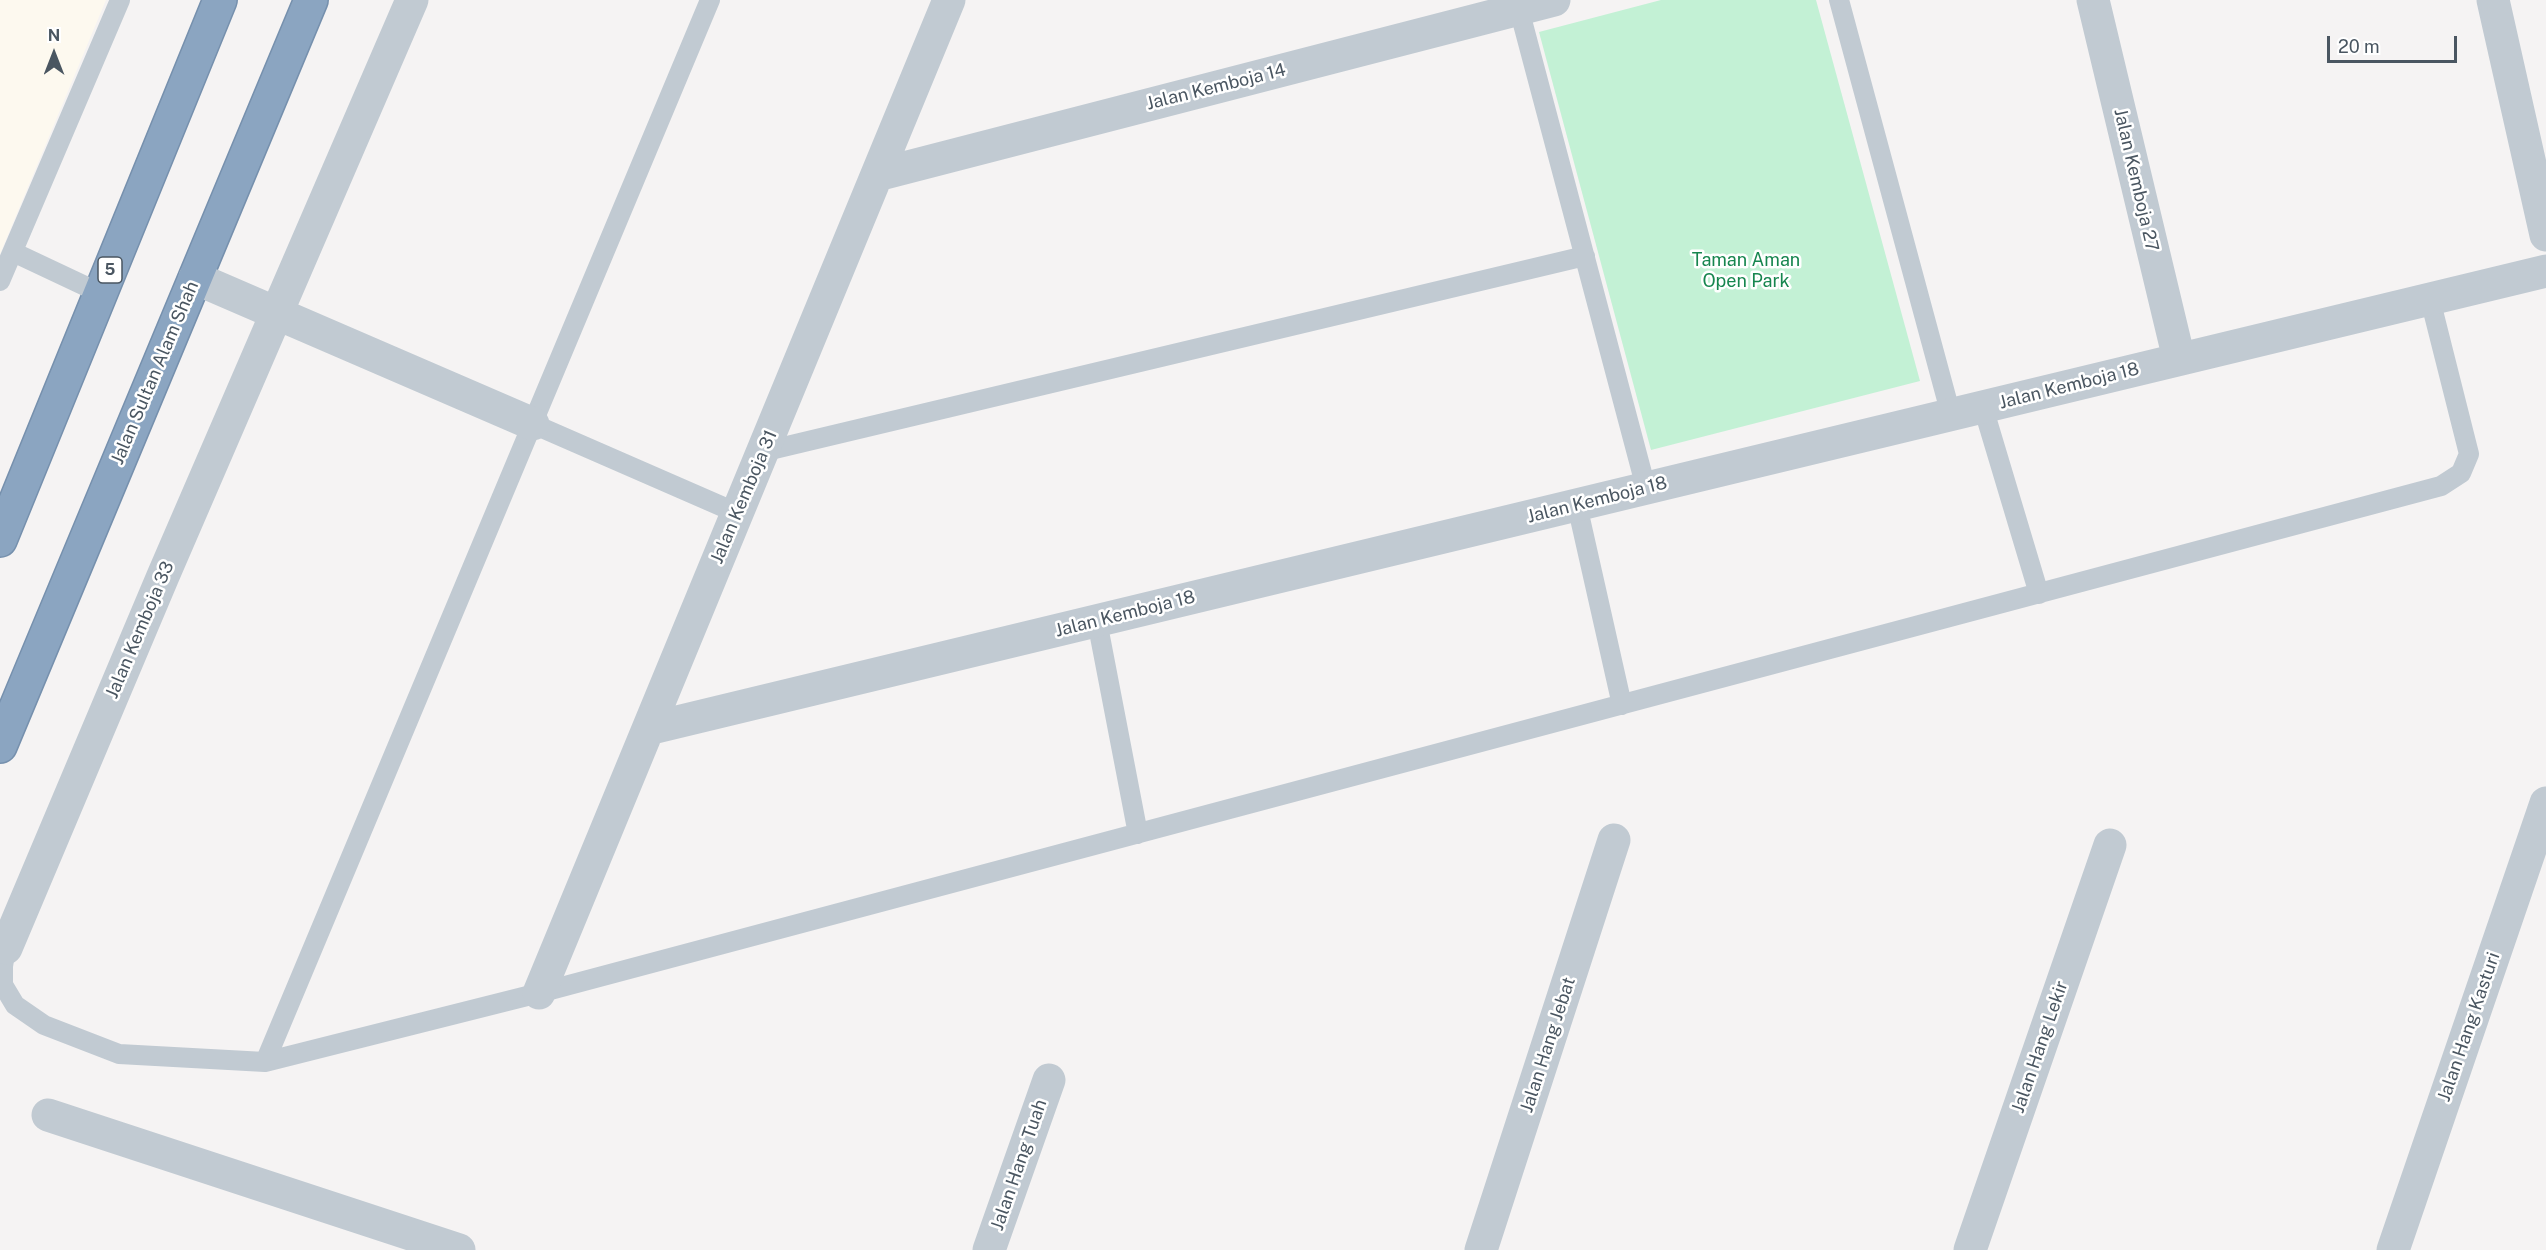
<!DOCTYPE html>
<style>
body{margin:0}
#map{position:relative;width:2546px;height:1250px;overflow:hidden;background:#f5f3f3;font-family:"Public Sans",sans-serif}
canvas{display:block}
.north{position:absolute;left:24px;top:24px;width:60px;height:60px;-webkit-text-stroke:4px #fff;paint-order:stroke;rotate:0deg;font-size:16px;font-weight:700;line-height:24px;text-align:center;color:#4a5661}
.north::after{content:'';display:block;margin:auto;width:21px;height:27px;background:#4a5661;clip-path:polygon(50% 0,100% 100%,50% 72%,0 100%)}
.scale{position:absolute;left:2327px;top:36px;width:130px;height:27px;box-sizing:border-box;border:3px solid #4a5661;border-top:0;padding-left:8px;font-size:18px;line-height:21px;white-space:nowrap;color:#4a5661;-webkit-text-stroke:4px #fff;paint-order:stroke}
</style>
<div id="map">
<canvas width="2546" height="1250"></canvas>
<div class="north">N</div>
<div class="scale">20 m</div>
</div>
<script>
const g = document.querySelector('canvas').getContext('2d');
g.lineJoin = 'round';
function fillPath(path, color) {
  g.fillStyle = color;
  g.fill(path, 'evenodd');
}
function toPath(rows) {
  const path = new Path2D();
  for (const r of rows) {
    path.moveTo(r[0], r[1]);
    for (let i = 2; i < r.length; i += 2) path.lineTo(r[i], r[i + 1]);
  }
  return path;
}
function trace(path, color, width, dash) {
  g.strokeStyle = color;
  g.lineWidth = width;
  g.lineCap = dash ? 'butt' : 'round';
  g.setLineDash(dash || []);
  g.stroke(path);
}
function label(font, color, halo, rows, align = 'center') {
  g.font = font + ' "Public Sans",sans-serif';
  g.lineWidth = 5;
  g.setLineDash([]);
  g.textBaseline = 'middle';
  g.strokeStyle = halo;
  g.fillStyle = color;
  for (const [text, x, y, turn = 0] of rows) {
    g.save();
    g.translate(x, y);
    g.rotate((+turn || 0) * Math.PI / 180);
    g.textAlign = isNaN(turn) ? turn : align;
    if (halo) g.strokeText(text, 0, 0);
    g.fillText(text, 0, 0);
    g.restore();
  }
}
const commercial = toPath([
 [0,0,106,0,0,254]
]);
const green = toPath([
 [1661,0,1816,0,1920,381,1651,450,1539,32]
]);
const lane = toPath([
 [1839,0,1951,415],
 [1519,9,1646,488],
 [13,252,100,293],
 [0,281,120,0],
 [1983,407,2039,594],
 [533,424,737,513],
 [762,452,1585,256],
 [1577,505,1622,705],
 [1097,621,1138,834],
 [6,948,3,966,3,985,15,1005,44,1025,119,1054,265,1062,539,993,2441,486,2461,473,2469,454,2430,299],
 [265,1062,710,0]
]);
const street = toPath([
 [2093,0,2179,359],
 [2493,0,2546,235],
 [877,175,1554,0],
 [195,278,533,424],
 [648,729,2546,271],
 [6,948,163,576,412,0],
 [539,993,949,0],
 [48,1115,459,1250],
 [989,1250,1049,1080],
 [1481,1250,1614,840],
 [1970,1250,2110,845],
 [2393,1250,2546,803]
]);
const highway = toPath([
 [0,540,220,0],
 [0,746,311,0]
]);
const shields = [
 [110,270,24]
];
const shieldNames = [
 ["5",110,270]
];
const streetNames = [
 ["Jalan Kemboja 14",1216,87,-14],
 ["Jalan Kemboja 27",2136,180,77],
 ["Jalan Sultan Alam Shah",155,373,-67],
 ["Jalan Kemboja 18",2069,386,-14],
 ["Jalan Kemboja 31",744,497,-67],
 ["Jalan Kemboja 18",1597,500,-14],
 ["Jalan Kemboja 18",1125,614,-14],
 ["Jalan Kemboja 33",140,630,-67],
 ["Jalan Hang Kasturi",2469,1027,-71],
 ["Jalan Hang Jebat",1548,1045,-72],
 ["Jalan Hang Lekir",2040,1047,-71],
 ["Jalan Hang Tuah",1019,1165,-71]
];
const parkNames = [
 ["Taman Aman",1746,260],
 ["Open Park",1746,281]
];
fillPath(commercial, '#fdf9ef');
fillPath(green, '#c3f1d5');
trace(highway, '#7690ad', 36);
trace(lane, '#c1cad2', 20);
trace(street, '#c1cad2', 33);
trace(highway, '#8ba5c1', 33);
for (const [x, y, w] of shields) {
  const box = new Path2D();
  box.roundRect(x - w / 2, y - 13, w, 26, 4.5);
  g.fillStyle = '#fff';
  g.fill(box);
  trace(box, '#4a5661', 1.5);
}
label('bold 16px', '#4a5661', null, shieldNames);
label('18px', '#4a5661', '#fff', streetNames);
label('18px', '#17864f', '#fff', parkNames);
</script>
